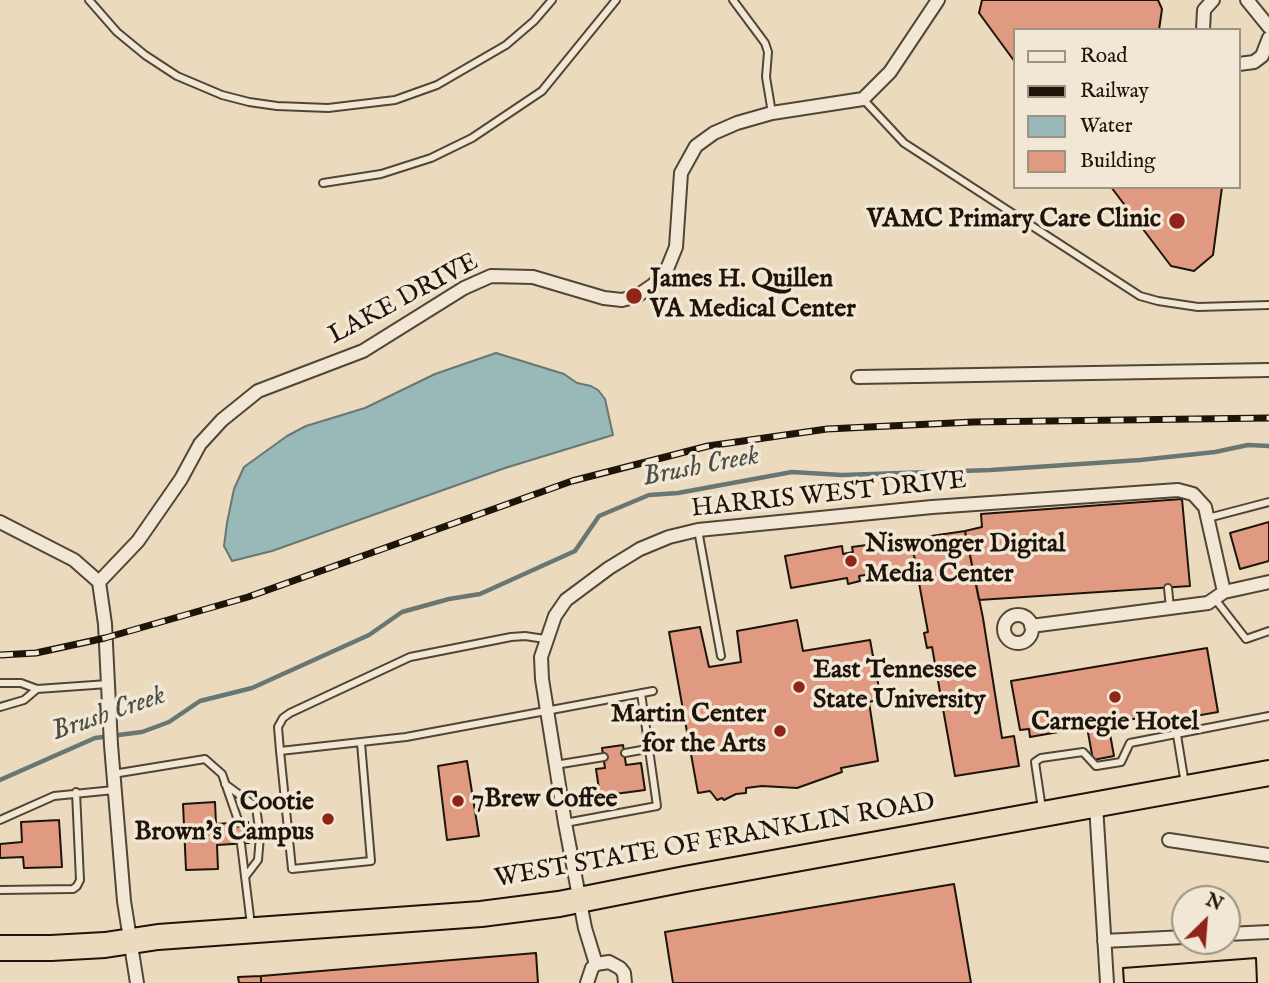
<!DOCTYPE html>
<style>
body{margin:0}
#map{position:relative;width:1269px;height:983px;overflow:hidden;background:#ebdabe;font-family:"IM FELL English",serif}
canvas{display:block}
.legend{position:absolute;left:1013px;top:28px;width:228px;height:161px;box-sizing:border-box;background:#f2e7d5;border:2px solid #9d9383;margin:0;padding:9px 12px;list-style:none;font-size:21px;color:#1e1409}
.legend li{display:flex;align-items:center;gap:14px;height:35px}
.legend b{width:35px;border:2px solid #9d9383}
.north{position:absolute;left:1171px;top:885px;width:70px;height:70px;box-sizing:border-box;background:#f2e7d5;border:2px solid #9d9383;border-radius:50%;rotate:25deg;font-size:19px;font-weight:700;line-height:28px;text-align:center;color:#1e1409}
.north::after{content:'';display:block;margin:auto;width:24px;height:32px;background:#8f2418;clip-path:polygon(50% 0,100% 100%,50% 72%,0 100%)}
</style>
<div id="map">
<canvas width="1269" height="983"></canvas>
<ul class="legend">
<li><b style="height:9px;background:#f2e7d5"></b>Road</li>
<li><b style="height:9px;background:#1e1409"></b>Railway</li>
<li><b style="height:19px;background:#99b9b8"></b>Water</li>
<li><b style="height:19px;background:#df9a81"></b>Building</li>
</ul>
<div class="north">N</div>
</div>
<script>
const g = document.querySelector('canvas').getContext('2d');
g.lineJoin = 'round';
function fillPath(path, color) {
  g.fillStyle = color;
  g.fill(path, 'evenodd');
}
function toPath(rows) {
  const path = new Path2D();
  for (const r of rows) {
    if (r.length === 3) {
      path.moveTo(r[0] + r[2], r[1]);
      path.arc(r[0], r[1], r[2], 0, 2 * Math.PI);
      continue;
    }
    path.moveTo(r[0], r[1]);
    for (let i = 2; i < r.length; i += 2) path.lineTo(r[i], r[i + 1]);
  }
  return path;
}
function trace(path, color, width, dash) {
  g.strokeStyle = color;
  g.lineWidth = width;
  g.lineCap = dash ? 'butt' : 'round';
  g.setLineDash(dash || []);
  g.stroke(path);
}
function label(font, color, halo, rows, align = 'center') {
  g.font = font + ' "IM FELL English",serif';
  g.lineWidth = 7;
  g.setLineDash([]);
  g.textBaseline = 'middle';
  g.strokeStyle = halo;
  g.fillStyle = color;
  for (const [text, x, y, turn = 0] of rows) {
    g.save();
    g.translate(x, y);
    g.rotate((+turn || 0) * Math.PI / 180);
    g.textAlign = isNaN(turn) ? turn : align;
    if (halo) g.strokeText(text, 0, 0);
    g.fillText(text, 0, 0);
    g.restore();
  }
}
const water = toPath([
 [496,353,564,374,577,383,591,386,598,390,605,399,613,435,505,468,272,551,232,561,224,546,227,523,234,489,244,467,287,436,306,426,365,408,435,374,496,353]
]);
const stream = toPath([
 [0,780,95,738,142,732,169,722,200,701,252,688,369,635,402,612,449,599,480,594,575,551,599,516,649,495,678,493,792,472,842,475,991,470,1140,460,1215,452,1248,445,1269,446]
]);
const building = toPath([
 [982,0,1158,0,1162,9,1159,30,1015,30,1015,62,979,13,982,0],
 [1111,187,1222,187,1213,255,1194,271,1171,266,1111,187],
 [1182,499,1190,586,979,600,965,531,982,527,981,514,1182,499],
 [1269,522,1269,561,1240,569,1230,533,1269,522],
 [965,531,983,618,1002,738,1014,736,1019,766,955,776,932,647,927,648,924,633,928,632,911,539,965,531],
 [911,539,916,566,859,576,860,581,848,584,847,578,791,588,785,556,842,546,843,554,853,552,852,547,911,539],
 [797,620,803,651,870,640,881,699,869,702,878,761,841,768,842,772,797,788,762,786,746,788,746,793,736,794,724,800,722,798,717,800,710,791,698,793,669,632,700,627,709,667,741,662,737,631,797,620],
 [1207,648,1218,712,1161,722,1159,715,1108,723,1114,756,1093,760,1087,727,1030,737,1029,729,1020,730,1011,681,1207,648],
 [623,745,626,765,641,763,645,790,600,796,596,769,605,768,602,748,623,745],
 [467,761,479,836,447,840,438,766,467,761],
 [215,802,216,824,248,822,249,843,217,845,218,869,186,870,183,804,215,802],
 [59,820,62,867,24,868,23,857,0,858,0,844,22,842,21,822,59,820],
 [954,884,971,983,673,983,665,932,954,884],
 [536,953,538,983,261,983,261,976,536,953],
 [1256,958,1257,983,1124,983,1123,968,1256,958],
 [1256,958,1257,983,1124,983,1123,968,1256,958],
 [261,976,261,983,239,983,238,977,261,976]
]);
const lane = toPath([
 [89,0,117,32,145,55,177,76,222,95,249,102,277,106,328,108,395,100,437,85,506,45,534,21,552,0],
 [733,0,765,43,768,52,766,77,772,113],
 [863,99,904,143,1140,296,1158,301,1198,307,1269,305],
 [323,183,381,174,431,158,472,138,542,91,616,0],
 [1208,518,1269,502],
 [698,530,721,656],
 [1168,588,1170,608],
 [1215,599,1246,639,1269,631],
 [545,639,525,636,511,637,410,657,290,713,283,718,278,727,280,751,406,737,653,691],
 [0,683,21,683,37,689,108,684],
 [0,707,24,700,37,689],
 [1177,735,1185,784],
 [280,751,292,869,371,861,361,743],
 [625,753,647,749],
 [555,765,604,757],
 [113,774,205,759,222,774,239,823],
 [225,784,256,807,260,836,258,860,245,877],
 [1042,809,1035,762,1041,758,1083,752,1096,766,1121,762,1130,743,1269,716],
 [0,820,54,796,114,790],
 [565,823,657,806,641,693],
 [241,844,251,925],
 [0,890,73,889,77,886,80,880,76,792]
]);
const street = toPath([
 [1247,0,1269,27],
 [1203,30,1204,10,1213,0],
 [1239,64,1254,62,1262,56,1269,38],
 [858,377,1269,370],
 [0,522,74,560,99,582],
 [99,582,138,541,181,479,200,444,222,420,258,391,363,351,464,288,491,276,533,277,604,298,622,300,637,296,653,285,665,274,676,247,681,173,696,146,714,133,737,123,772,113,863,99,890,72,938,0],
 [99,582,105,624,111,745,124,901,137,983],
 [1018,629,14],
 [1031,626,1208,603,1224,592,1269,582],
 [1096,805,1107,983],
 [1169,840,1269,855],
 [1227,934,1269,932],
 [1104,941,1185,937],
 [596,964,585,928,565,823,542,679,541,657,555,616,566,600,609,568,640,549,669,537,698,530,932,507,1178,490,1193,494,1205,507,1224,592],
 [587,983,592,968,596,964,609,962,620,968,624,973,625,983]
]);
const highway = toPath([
 [0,948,51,948,105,945,158,937,481,914,559,904,685,879,1269,773]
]);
const rail = toPath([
 [0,655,36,653,105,638,248,597,572,481,708,446,827,429,973,422,1269,418]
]);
const markers = [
 [1177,221,9,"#8f2418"],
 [634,296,9,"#8f2418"],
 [851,561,7,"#8f2418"],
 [799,687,7,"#8f2418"],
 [1115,697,7,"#8f2418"],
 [780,731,7,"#8f2418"],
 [458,801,7,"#8f2418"],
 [328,819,7,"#8f2418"]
];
const poiNames = [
 ["VAMC Primary Care Clinic",1161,221,"right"],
 ["James H. Quillen",650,281],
 ["VA Medical Center",650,311],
 ["Niswonger Digital",865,546],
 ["Media Center",865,576],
 ["East Tennessee",813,672],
 ["State University",813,702],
 ["Martin Center",766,716,"right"],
 ["for the Arts",766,746,"right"],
 ["Carnegie Hotel",1115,724,"center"],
 ["7Brew Coffee",472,801],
 ["Cootie",314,804,"right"],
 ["Brown's Campus",314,834,"right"]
];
const streetNames = [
 ["LAKE DRIVE",404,300,-28],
 ["HARRIS WEST DRIVE",829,496,-6],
 ["WEST STATE OF FRANKLIN ROAD",715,842,-10]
];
const waterNames = [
 ["Brush Creek",701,468,-11],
 ["Brush Creek",109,715,-19]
];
fillPath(water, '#99b9b8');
trace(water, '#687772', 2);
trace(stream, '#687772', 4.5);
fillPath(building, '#df9a81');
trace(building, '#1e1409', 2);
trace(lane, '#514636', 10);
trace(street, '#514636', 16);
trace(highway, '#1e1409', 28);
trace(lane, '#f2e7d5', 6);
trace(street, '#f2e7d5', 12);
trace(highway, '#ebdabe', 24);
trace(rail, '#1e1409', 7);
trace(rail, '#f2e7d5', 4.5, [13]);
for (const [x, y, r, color] of markers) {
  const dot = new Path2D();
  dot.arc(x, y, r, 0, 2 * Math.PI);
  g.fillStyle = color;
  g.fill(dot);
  trace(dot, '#f2e7d5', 2.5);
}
label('bold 26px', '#1e1409', '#f2e7d5', poiNames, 'left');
label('26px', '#1e1409', '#f2e7d5', streetNames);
label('italic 28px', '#494e46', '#f2e7d5', waterNames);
</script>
